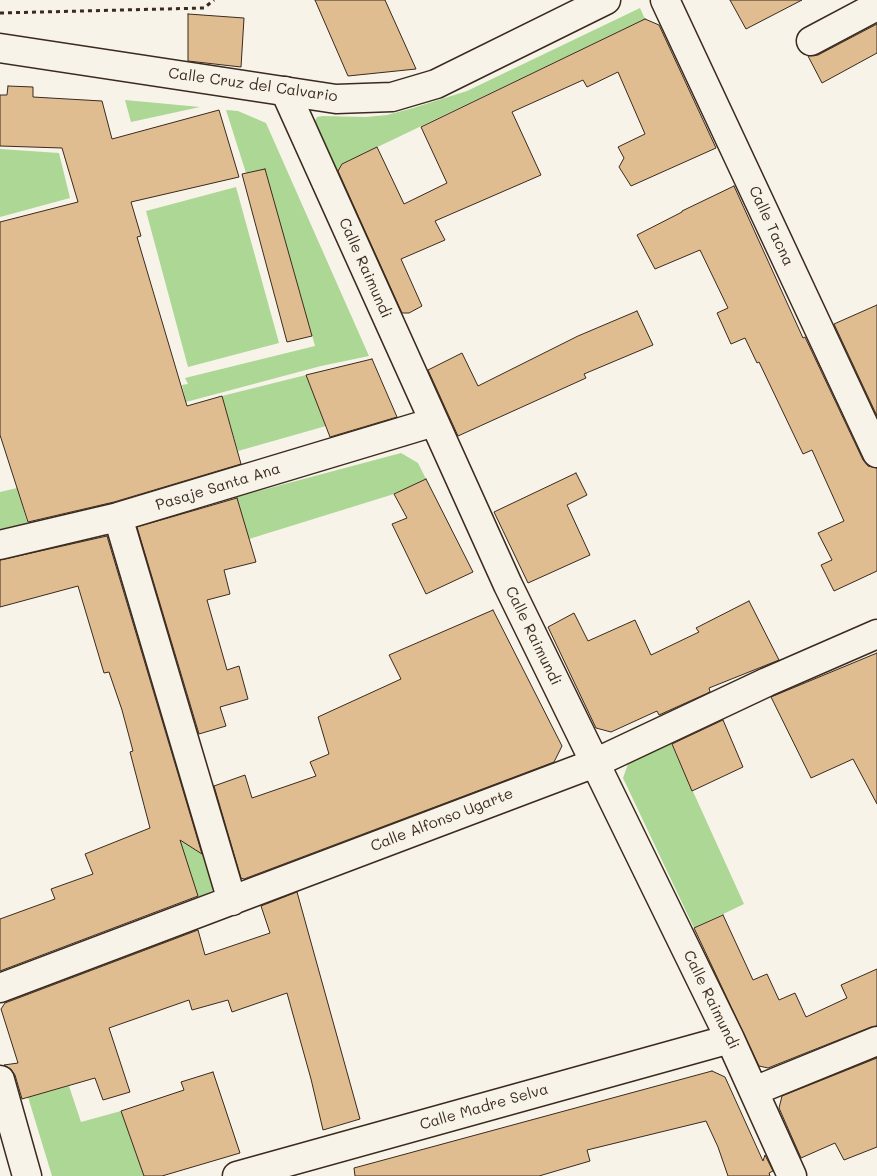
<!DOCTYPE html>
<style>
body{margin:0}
canvas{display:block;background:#f7f3e8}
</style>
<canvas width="877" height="1176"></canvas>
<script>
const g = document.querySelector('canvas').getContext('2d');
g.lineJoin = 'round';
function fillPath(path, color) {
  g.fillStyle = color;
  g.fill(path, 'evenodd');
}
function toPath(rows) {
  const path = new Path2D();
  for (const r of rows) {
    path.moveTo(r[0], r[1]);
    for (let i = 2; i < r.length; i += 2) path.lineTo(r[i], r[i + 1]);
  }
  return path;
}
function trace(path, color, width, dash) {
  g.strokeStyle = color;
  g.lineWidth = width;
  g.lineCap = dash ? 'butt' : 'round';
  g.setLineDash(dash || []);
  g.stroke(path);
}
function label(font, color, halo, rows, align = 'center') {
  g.font = font + ' Mali,sans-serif';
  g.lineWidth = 4;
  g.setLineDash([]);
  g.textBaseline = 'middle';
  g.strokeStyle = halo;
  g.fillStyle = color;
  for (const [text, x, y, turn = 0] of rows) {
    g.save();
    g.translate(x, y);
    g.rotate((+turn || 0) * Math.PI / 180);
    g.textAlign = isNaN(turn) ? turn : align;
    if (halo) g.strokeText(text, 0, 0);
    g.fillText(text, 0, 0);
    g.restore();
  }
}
const green = toPath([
 [640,8,645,19,342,164,336,177,313,124,317,117,322,116,366,117,387,115,413,108,467,91],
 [125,100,200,107,131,122],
 [226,110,238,111,266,123,369,356,321,366,186,402,182,385,188,384,185,378,315,346,265,170,246,173],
 [0,149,59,153,70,198,0,217],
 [236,187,279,343,188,367,146,211],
 [306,375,326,426,238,451,222,396],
 [401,453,418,463,426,479,394,494,249,539,236,497],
 [17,488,29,528,0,535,0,492],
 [671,743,744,904,694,928,623,778,629,761],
 [202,834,217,883,212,891,198,897,180,841],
 [69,1086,81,1122,121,1111,144,1176,52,1176,28,1097]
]);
const building = toPath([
 [315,0,385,0,416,69,348,76,315,0],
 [730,0,802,0,746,29,730,0],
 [188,14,244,18,241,67,188,61,188,14],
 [645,19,659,25,716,148,631,186,619,167,624,158,618,147,645,134,618,72,587,87,583,80,512,112,541,175,435,221,445,240,401,259,422,306,409,313,402,313,338,171,342,164,377,147,404,204,447,183,421,127,645,19],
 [877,24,877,53,822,83,808,56,818,55,877,24],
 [8,86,33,87,33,97,102,101,112,139,219,110,239,177,131,202,141,236,137,237,187,406,222,396,241,464,114,502,28,522,0,435,0,222,78,202,62,148,0,146,0,95,7,95,8,86],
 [265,169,312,336,287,342,242,174,265,169],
 [734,186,803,338,805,337,863,460,868,466,877,468,877,571,834,591,821,565,832,560,818,533,844,521,812,450,803,454,759,362,757,363,745,338,731,344,717,313,728,308,700,250,655,269,637,235,682,212,682,211,734,186],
 [877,305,877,416,834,324,877,305],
 [637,311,653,345,584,374,586,378,458,436,428,370,462,353,478,386,578,336,637,311],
 [372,359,397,417,330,437,306,375,372,359],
 [576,473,587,495,567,505,590,555,528,583,494,512,576,473],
 [426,479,473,572,426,594,392,524,407,518,394,494,426,479],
 [237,498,256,562,224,570,230,594,207,600,227,670,239,666,248,699,220,707,226,726,199,734,137,527,237,498],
 [107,536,202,854,180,840,198,896,0,971,0,919,55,899,51,889,93,874,85,854,150,828,130,752,133,751,122,710,109,672,104,673,78,586,0,607,0,560,107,536],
 [749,601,779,660,709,688,710,692,659,715,657,711,611,732,596,728,548,627,574,613,588,641,635,620,651,655,699,632,696,628,749,601],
 [493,610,562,746,554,762,244,879,241,878,214,786,245,775,252,798,316,776,310,762,329,754,318,717,401,679,389,655,493,610],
 [877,653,877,804,853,759,811,778,771,697,877,653],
 [723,720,743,767,692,791,672,744,723,720],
 [297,892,360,1119,323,1130,311,1079,287,993,232,1012,228,1000,192,1010,189,1000,109,1028,130,1092,103,1100,95,1078,22,1099,15,1075,11,1069,4,1065,18,1063,1,1009,5,1003,198,930,205,955,270,933,261,906,297,892],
 [723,915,753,980,767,974,779,1000,795,993,806,1017,847,998,841,985,877,969,877,1026,871,1027,768,1068,759,1066,694,928,723,915],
 [877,1058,877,1147,844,1160,835,1143,801,1158,779,1108,782,1096,877,1058],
 [712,1071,725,1077,763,1161,765,1155,773,1171,769,1173,770,1176,728,1176,718,1147,706,1121,587,1150,590,1161,539,1176,355,1176,354,1168,712,1071],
 [213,1072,240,1153,162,1176,144,1176,121,1111,184,1090,181,1082,213,1072]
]);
const path = toPath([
 [0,13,204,8,214,0]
]);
const minor = toPath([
 [665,0,877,453],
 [811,41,877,6],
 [285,91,508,585,730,1039,792,1176],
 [118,517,232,901],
 [0,545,118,517,434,422],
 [0,988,595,763,767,682,877,634],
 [0,1080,27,1176],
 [754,1091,877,1041],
 [237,1176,730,1039]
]);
const tertiary = toPath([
 [0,48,336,99,392,97,436,84,606,0]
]);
const streetNames = [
 ["Calle Cruz del Calvario",253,85,8],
 ["Calle Tacna",771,226,65],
 ["Calle Raimundi",365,268,66],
 ["Pasaje Santa Ana",218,487,-17],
 ["Calle Raimundi",533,636,64],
 ["Calle Alfonso Ugarte",442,820,-21],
 ["Calle Raimundi",711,1000,64],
 ["Calle Madre Selva",484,1107,-16]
];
fillPath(green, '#acd795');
fillPath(building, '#dfbd91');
trace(building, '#3b2a1e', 1);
trace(minor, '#3b2a1e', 31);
trace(tertiary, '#3b2a1e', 31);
trace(path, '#3b2a1e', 3, [4, 4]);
trace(minor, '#f7f3e8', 28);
trace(tertiary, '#f7f3e8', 28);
label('15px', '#3b2a1e', '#f7f3e8', streetNames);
</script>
